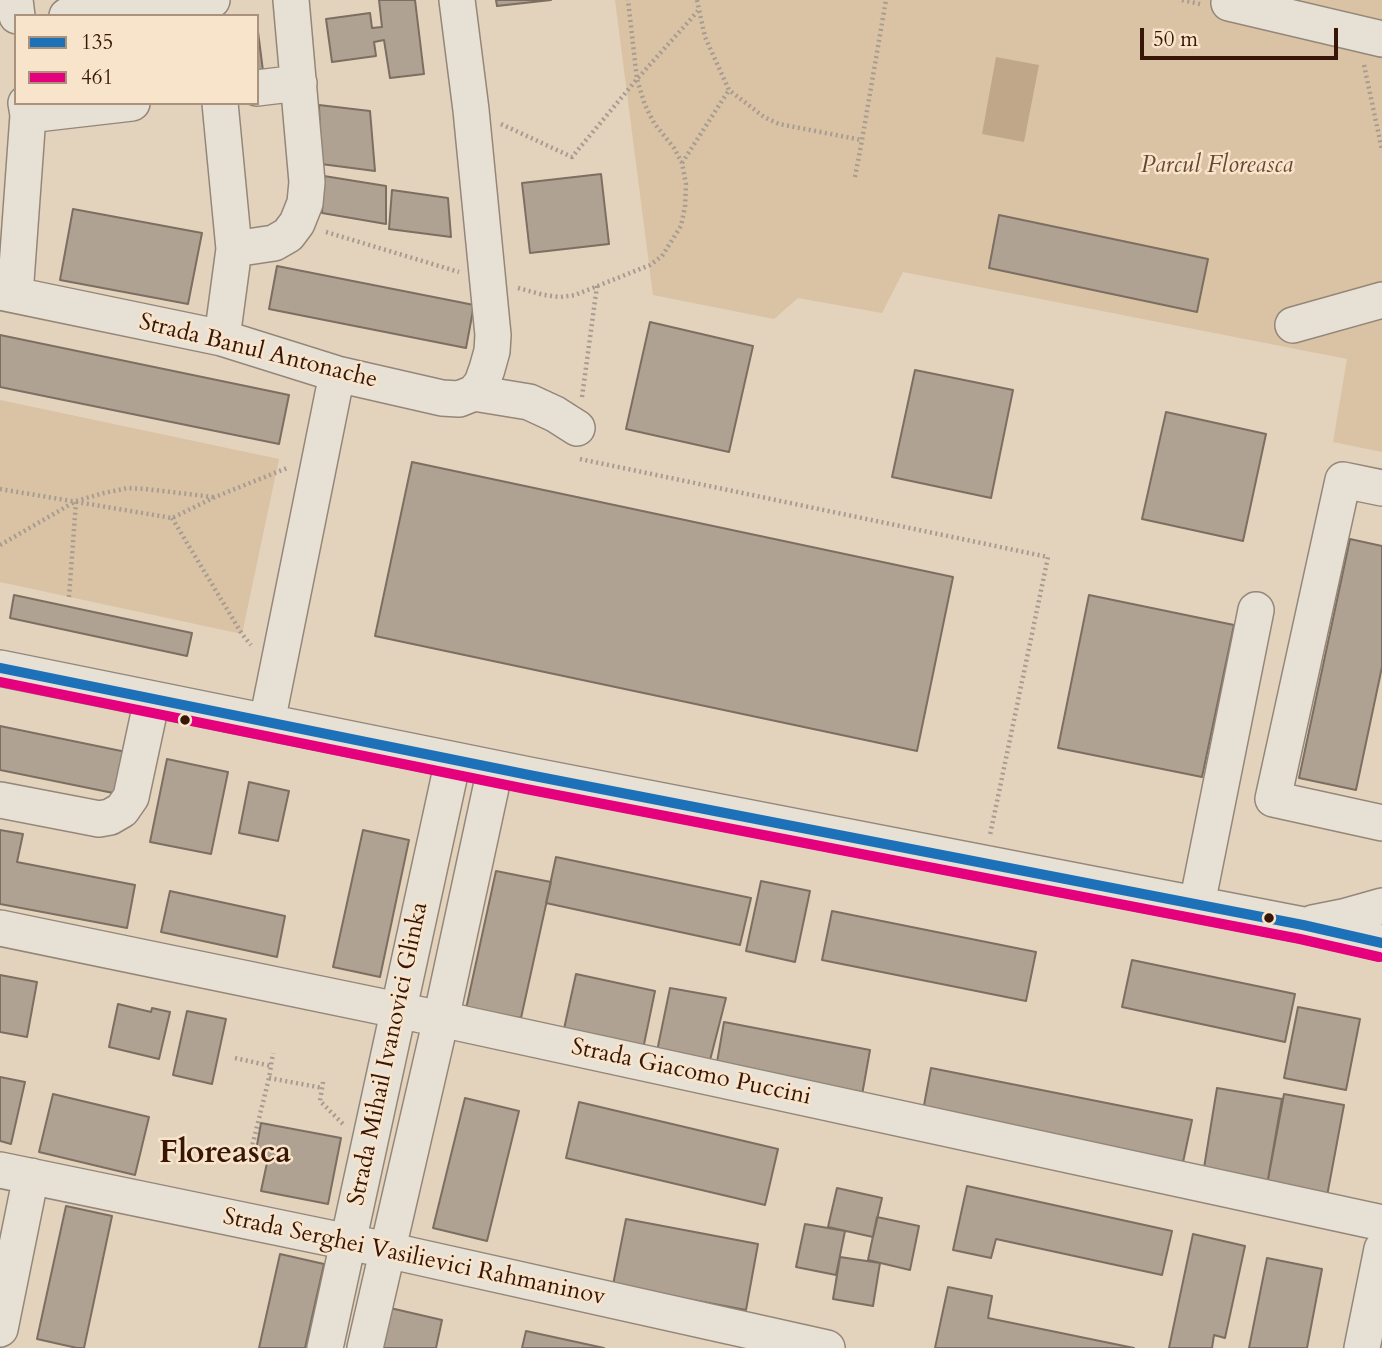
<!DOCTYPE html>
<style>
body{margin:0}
#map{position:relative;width:1382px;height:1348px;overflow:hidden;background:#e3d2bc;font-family:Cardo,serif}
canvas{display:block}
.legend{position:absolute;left:14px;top:14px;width:245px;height:91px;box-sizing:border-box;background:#f7e4ca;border:2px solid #ab927c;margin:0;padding:9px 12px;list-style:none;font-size:21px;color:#381607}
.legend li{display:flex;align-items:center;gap:14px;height:35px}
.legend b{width:35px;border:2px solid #ab927c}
.scale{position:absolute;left:1140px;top:28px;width:198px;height:32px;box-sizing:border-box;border:4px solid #381607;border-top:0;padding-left:9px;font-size:21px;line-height:24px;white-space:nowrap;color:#381607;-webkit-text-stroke:5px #f7e4ca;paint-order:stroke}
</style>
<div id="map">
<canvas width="1382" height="1348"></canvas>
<ul class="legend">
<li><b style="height:9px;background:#1d71b8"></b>135</li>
<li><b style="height:9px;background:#e5007d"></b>461</li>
</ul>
<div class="scale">50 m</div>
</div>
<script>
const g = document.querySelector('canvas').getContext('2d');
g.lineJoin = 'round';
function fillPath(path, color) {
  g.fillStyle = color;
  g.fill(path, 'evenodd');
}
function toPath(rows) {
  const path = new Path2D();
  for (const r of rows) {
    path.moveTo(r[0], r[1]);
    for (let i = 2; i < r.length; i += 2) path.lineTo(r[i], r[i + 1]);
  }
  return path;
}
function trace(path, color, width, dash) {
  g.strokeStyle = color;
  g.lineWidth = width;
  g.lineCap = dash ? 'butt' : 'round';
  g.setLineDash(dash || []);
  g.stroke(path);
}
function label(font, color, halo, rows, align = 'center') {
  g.font = font + ' Cardo,serif';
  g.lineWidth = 5;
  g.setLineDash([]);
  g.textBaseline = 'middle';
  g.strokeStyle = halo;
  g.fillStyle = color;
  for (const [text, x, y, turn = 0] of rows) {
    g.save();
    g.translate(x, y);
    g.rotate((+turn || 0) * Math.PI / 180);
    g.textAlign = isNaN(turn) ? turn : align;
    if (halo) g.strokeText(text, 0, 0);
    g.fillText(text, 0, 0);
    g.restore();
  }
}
const green = toPath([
 [615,0,1382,0,1382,452,1333,442,1347,359,903,272,882,313,798,298,774,319,653,295],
 [0,400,279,459,242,634,0,582]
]);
const water = toPath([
 [996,57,1039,65,1024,142,982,134]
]);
const building = toPath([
 [379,0,415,0,424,74,390,78,384,40,374,42,376,56,332,62,326,19,370,13,372,28,382,27,379,0],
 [496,0,551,0,497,6,496,0],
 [257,24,263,71,257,71,257,24],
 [319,105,370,111,375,171,321,164,319,105],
 [601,174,609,244,530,253,522,183,601,174],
 [324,176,386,186,386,224,322,213,324,176],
 [392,190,448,198,451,237,389,229,392,190],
 [73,209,202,233,188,304,60,280,73,209],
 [999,215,1208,259,1197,312,989,268,999,215],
 [277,266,474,305,466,348,269,309,277,266],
 [650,322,753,346,729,452,626,429,650,322],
 [0,335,289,395,279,444,0,387,0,335],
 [915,370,1013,390,991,498,892,477,915,370],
 [1166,412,1266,434,1243,541,1142,519,1166,412],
 [412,462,953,577,917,751,375,636,412,462],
 [1350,539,1382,546,1382,667,1356,790,1299,778,1350,539],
 [14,595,192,633,187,656,10,618,14,595],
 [1089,595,1234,625,1202,777,1058,748,1089,595],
 [0,726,131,753,123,795,0,770,0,726],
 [167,759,228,772,211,854,150,842,167,759],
 [249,782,289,791,278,841,239,833,249,782],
 [0,830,23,834,17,862,135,885,127,928,0,904,0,830],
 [363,830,409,840,380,977,333,967,363,830],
 [556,857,751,898,740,945,546,903,556,857],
 [496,871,551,882,521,1018,466,1009,496,871],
 [761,881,810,891,795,962,746,951,761,881],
 [170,891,285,916,277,957,161,932,170,891],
 [832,911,1036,952,1026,1001,822,960,832,911],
 [1132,960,1295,994,1285,1042,1122,1007,1132,960],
 [576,974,655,991,642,1054,562,1038,576,974],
 [0,975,37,982,27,1037,0,1032,0,975],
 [670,988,726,998,708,1068,655,1061,670,988],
 [118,1004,151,1012,152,1008,170,1012,159,1059,109,1047,118,1004],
 [1298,1007,1360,1019,1346,1090,1284,1078,1298,1007],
 [187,1011,226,1019,212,1084,173,1075,187,1011],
 [724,1022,870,1050,862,1095,716,1068,724,1022],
 [931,1068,1192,1120,1182,1167,922,1116,931,1068],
 [0,1077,25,1082,11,1144,0,1141,0,1077],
 [1217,1088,1282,1099,1267,1185,1203,1174,1217,1088],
 [53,1094,149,1117,135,1175,39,1152,53,1094],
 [1284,1094,1344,1105,1327,1196,1267,1185,1284,1094],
 [465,1098,519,1111,487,1241,433,1228,465,1098],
 [579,1102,778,1149,765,1205,566,1158,579,1102],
 [261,1123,341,1138,328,1204,261,1191,268,1158,255,1156,261,1123],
 [967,1186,1172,1231,1162,1275,996,1239,991,1258,953,1250,967,1186],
 [837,1188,882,1198,873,1237,828,1227,837,1188],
 [66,1206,112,1216,84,1348,77,1348,37,1339,66,1206],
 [877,1217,919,1226,910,1270,868,1260,877,1217],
 [626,1219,758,1244,746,1310,613,1285,626,1219],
 [805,1224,845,1231,836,1275,796,1267,805,1224],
 [1193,1234,1245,1246,1225,1338,1214,1335,1212,1348,1169,1348,1193,1234],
 [280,1254,324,1264,305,1348,259,1348,280,1254],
 [840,1257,880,1263,873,1306,833,1299,840,1257],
 [1267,1258,1322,1269,1307,1348,1249,1348,1267,1258],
 [948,1287,992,1296,988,1318,1134,1348,935,1348,948,1287],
 [386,1307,442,1320,436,1348,377,1348,386,1307],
 [526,1331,604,1348,522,1348,526,1331]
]);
const path = toPath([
 [697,0,705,37,729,90,764,117,779,124,862,140,886,0],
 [1182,0,1200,4],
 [1364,65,1382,150],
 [501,124,572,157,637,79,698,11],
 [682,163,729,90],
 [855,177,862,140],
 [326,232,459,272],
 [518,288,544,295,560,297,575,295,650,265,662,256,681,226,685,207,686,184,682,163,674,148,654,123,645,105,637,79,628,0],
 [582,397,597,286],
 [580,459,1048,557,990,835],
 [0,489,172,518,215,497,287,468],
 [172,518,242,634,251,645],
 [0,545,76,501,104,493,128,488,146,489,213,497],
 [69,597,76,502],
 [235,1058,271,1066],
 [269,1078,323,1088],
 [323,1082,320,1101,343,1124],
 [266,1160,250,1155,269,1078,273,1053]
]);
const minor = toPath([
 [15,0,17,16],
 [457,0,471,110,493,335,492,351,487,369,482,383,474,393],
 [1229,3,1382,39],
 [67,16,212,0],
 [257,88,299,83],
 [220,103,234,249],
 [28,115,132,103],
 [0,292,222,338,337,374,442,398,459,399,474,393,529,402,555,414,577,428],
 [15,295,28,115,26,103],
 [1293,325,1382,300],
 [222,338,234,249,274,243,288,235,297,223,305,203,307,182,291,0],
 [1382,488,1343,480,1273,799,1382,823],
 [0,668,529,775,1303,925,1382,943],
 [267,722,337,374],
 [0,800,99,819,110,817,122,810,131,797,152,699],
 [1197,904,1256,610],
 [1313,923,1343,917,1382,906],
 [0,928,441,1019,1382,1223],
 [0,1170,387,1250,827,1348],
 [0,1329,31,1176],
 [325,1348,453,760],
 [365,1348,441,1019,495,769],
 [1362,1348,1382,1249]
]);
const bus1 = toPath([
 [0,668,529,775,1303,925,1382,943]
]);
const bus2 = toPath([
 [0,682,526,789,1300,939,1379,957]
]);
const markers = [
 [185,720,6,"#381607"],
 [1269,918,6,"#381607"]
];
const parkNames = [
 ["Parcul Floreasca",1217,166]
];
const streetNames = [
 ["Strada Banul Antonache",258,352,14],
 ["Strada Mihail Ivanovici Glinka",389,1054,-78],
 ["Strada Giacomo Puccini",691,1073,12],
 ["Strada Serghei Vasilievici Rahmaninov",414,1258,12]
];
const districtNames = [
 ["Floreasca",225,1155]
];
fillPath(green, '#dac2a4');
fillPath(water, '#c1a78a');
fillPath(building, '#b0a292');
trace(building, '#7c6e61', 2);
trace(minor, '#948779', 38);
trace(path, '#a79c92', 4.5, [2, 3.5]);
trace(minor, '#e7e0d5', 35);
trace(bus1, '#1d71b8', 10);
trace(bus2, '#e5007d', 10);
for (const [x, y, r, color] of markers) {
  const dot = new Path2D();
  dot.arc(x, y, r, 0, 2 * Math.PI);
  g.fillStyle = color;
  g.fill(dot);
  trace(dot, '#f7e4ca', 2.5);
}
label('italic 24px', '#664630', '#f7e4ca', parkNames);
label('24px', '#381607', '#f7e4ca', streetNames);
label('bold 32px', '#381607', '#f7e4ca', districtNames);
</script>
